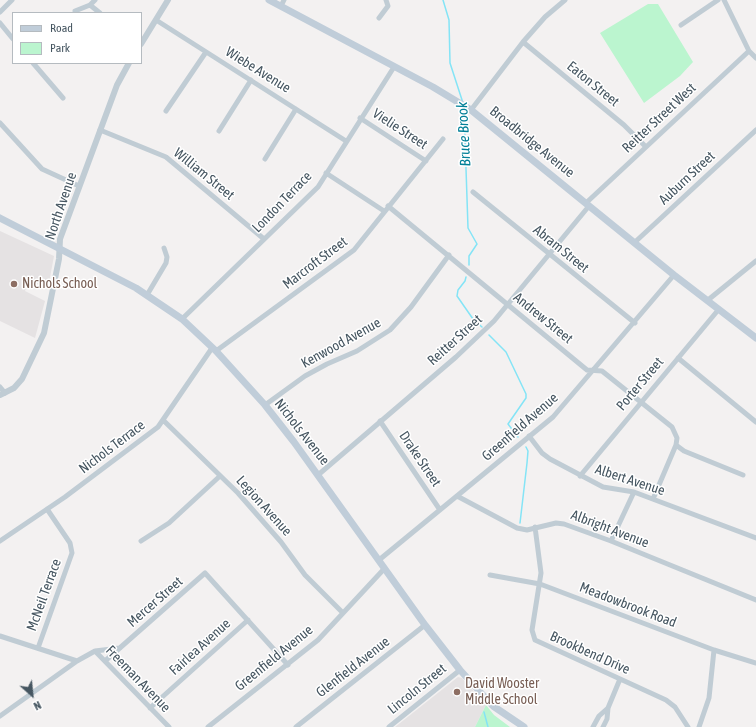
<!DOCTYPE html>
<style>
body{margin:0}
#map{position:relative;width:756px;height:727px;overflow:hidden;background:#f3f1f1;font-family:"Asap Condensed",sans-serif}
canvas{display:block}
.legend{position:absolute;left:12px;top:12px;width:130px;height:52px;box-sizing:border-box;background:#fff;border:1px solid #b5bbc0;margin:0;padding:5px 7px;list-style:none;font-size:12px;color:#465661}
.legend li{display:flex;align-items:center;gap:8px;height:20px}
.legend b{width:20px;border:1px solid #b5bbc0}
.north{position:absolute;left:12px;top:675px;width:40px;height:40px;-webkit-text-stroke:3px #fff;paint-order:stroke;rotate:153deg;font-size:11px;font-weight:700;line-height:16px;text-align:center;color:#465661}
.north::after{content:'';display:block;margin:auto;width:14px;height:18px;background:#465661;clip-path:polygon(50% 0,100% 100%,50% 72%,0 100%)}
</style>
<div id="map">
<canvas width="756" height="727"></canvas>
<ul class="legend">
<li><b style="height:5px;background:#c0cdd9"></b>Road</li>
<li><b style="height:11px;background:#bbf5cf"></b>Park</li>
</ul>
<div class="north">N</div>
</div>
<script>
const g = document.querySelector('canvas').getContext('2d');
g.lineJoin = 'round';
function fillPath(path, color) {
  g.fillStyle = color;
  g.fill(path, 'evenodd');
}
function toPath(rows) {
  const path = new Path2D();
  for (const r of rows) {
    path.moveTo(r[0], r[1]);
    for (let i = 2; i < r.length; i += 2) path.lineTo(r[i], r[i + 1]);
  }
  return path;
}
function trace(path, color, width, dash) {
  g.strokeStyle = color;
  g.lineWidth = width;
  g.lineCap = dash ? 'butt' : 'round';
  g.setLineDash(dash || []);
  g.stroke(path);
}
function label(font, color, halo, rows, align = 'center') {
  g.font = font + ' "Asap Condensed",sans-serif';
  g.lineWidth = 3;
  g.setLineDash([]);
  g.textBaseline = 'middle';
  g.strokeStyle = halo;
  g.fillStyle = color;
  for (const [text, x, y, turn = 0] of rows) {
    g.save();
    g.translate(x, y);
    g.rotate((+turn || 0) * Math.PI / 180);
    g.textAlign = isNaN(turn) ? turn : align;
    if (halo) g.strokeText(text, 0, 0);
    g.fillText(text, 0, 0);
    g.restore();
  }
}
const education = toPath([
 [0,231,54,256,48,288,29,280,25,291,45,301,35,338,0,321],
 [458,677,462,678,486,705,475,727,395,727]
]);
const green = toPath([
 [648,4,658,4,693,62,680,76,644,103,600,33],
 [486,705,494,715,510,727,475,727]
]);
const stream = toPath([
 [443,0,449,20,450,63,463,103],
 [464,109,468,228,477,244,469,256,469,265],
 [466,277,465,281,458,290,457,296,473,319,482,327],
 [489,335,506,352,526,394,526,398,508,424,518,437],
 [520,523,527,463,528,451,526,447],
 [484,712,488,727]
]);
const minor = toPath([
 [724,0,749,51,756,58],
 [90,5,100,13],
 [281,6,284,0],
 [75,11,90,5,95,0],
 [0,12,12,0],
 [379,18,388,6,386,0],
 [156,20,346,141],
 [0,23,13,39],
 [681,25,718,0],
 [523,42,624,125,646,147],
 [33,63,63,98],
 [471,110,523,42,545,17,565,0],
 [166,111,206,52],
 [360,118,426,161],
 [0,123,42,169,79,186],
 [100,130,166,157,264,239],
 [219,131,251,80],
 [265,159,296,109],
 [326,173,384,211],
 [473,192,635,323],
 [586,203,749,51],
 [388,206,587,370,602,371,672,427,677,438,676,445,653,499],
 [634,243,756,130],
 [147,295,166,263,167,257,164,248],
 [708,300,756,261],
 [182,319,318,187,394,67],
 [216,351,354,250,443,139],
 [678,358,756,422],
 [0,387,5,393],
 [265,405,305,376,327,364,357,351,390,330,411,307,449,255],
 [163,420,238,493,281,542,305,575,342,612],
 [380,421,440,510],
 [529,436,542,453,550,459,603,487,634,492,756,538],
 [676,445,684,451,743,475],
 [318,475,456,357,494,321,589,206],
 [580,476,719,309],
 [457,496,517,528,527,530,556,523,564,524,611,541,756,600],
 [535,527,541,573,532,630,535,640,666,700,675,707,688,727],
 [0,541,65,497,158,427,212,348],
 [141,541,169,523,220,476],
 [611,541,634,492],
 [379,560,553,417,674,275],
 [490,575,540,584,714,650,756,663],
 [0,636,77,661,95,651,169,727],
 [38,648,72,553,70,543,47,509],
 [95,651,120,648],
 [105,661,205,573,288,665],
 [150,708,248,620],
 [0,716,77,661],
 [208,727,318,640,384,569],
 [296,727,425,625],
 [389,727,460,670],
 [593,727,599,716,608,708],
 [603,727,607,719,608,708,620,679],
 [699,727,709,698,714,650]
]);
const tertiary = toPath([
 [141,44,168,0],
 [0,395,14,388,22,379,44,333,59,259,60,239,117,85,129,63]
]);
const secondary = toPath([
 [269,0,433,87,471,110,674,275,756,338],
 [0,218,136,288,182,319,216,351,265,405,294,442,425,625,460,670,493,706,524,727]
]);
const markers = [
 [14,284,4,"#8d6e63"],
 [457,692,4,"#8d6e63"]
];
const streetNames = [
 ["Wiebe Avenue",258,70,32],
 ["Eaton Street",593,84,39],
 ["Reitter Street West",659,118,-43],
 ["Vielie Street",400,129,33],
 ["Broadbridge Avenue",532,142,39],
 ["William Street",204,174,39],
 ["Auburn Street",687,178,-43],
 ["London Terrace",282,202,-46],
 ["North Avenue",61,206,-71],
 ["Abram Street",561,249,39],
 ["Marcroft Street",315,263,-37],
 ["Andrew Street",543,318,39],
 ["Reitter Street",455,340,-42],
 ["Kenwood Avenue",341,343,-29],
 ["Porter Street",640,384,-50],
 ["Greenfield Avenue",520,427,-41],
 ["Nichols Avenue",302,432,52],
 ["Nichols Terrace",112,447,-37],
 ["Drake Street",420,459,56],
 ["Albert Avenue",630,480,18],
 ["Legion Avenue",264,506,48],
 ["Albright Avenue",610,529,21],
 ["McNeil Terrace",44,595,-70],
 ["Mercer Street",155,602,-41],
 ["Meadowbrook Road",628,605,21],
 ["Fairlea Avenue",200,647,-42],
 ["Brookbend Drive",590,653,24],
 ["Greenfield Avenue",274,658,-39],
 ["Glenfield Avenue",353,667,-38],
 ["Freeman Avenue",138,679,46],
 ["Lincoln Street",417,689,-39]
];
const educationNames = [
 ["Nichols School",22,284],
 ["David Wooster",465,684],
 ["Middle School",465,700]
];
const waterNames = [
 ["Bruce Brook",464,134,-93]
];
fillPath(education, '#e5e2e3');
fillPath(green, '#bbf5cf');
trace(stream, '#84e4f6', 1.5);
trace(minor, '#c0ccd4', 5);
trace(tertiary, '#c0ccd4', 6);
trace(secondary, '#c0cdd9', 7);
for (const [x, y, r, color] of markers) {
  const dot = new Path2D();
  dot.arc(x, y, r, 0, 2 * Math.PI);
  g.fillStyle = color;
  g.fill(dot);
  trace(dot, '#fff', 1.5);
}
label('14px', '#465661', '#fff', streetNames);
label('14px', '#785e54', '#fff', educationNames, 'left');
label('italic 15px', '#038098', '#fff', waterNames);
</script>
